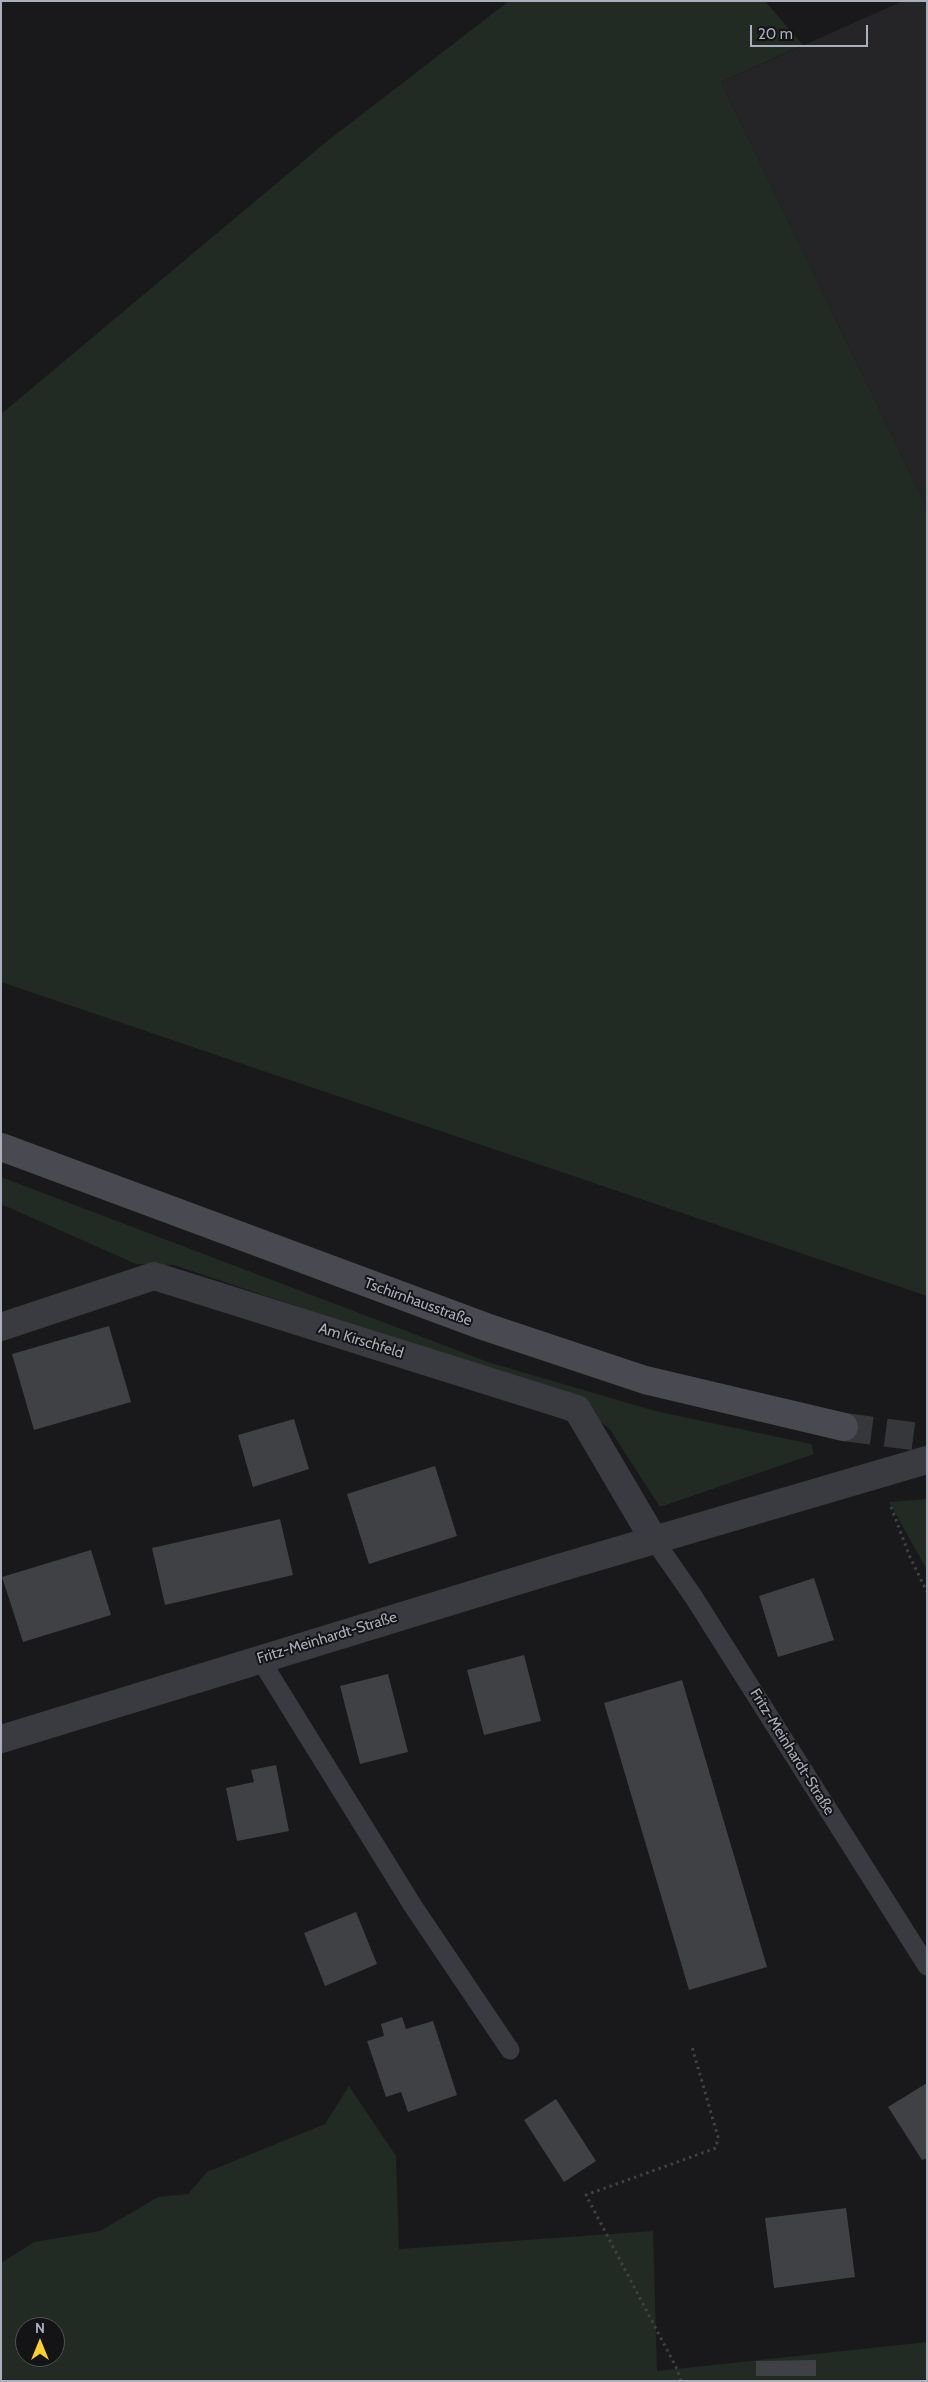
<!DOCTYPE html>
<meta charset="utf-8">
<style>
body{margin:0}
#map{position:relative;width:928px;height:2382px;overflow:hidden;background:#19191b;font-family:Cabin,sans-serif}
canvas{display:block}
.frame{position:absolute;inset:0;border:2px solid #abaebb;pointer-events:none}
.north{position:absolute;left:15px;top:2317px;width:50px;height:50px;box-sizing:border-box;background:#141416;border:1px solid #505258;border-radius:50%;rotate:0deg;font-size:14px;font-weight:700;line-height:20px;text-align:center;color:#abaebb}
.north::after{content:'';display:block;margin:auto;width:18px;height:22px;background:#f8cf34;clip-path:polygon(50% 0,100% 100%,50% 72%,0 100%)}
.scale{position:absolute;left:750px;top:25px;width:118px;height:22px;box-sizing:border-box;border:2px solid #abaebb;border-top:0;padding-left:6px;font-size:15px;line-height:18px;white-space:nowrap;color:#abaebb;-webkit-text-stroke:4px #141416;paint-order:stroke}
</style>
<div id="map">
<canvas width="928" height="2382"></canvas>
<div class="frame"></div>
<div class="north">N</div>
<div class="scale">20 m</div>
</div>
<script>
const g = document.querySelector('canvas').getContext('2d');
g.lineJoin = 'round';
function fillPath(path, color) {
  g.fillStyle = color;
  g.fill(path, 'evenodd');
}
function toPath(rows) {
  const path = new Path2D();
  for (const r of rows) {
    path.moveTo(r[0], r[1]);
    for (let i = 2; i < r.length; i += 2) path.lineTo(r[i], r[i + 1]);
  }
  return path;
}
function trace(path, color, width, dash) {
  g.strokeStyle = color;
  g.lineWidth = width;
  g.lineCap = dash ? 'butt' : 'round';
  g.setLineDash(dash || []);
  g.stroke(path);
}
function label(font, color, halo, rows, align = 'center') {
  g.font = font + ' Cabin,sans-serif';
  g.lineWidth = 4;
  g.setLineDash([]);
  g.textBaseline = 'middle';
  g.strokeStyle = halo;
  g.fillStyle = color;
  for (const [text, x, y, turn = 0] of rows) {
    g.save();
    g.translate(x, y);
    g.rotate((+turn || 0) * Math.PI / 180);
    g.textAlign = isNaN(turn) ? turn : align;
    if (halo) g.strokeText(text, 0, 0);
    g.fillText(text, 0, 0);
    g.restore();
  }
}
const built = toPath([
 [903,1,927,1,927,508,721,82]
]);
const green = toPath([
 [509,1,765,1,803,45,721,82,927,508,927,1296,1,982,1,414,326,142],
 [1,1177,488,1362,655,1411,811,1444,814,1454,660,1507,609,1428,568,1398,174,1265,136,1264,1,1204],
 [927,1499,927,1570,889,1502],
 [349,2086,396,2156,399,2249,653,2231,657,2371,927,2342,927,2381,1,2381,1,2263,34,2242,100,2231,158,2197,188,2194,207,2172,325,2124],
 [25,2327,55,2327,55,2357,25,2357]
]);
const building = toPath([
 [109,1326,131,1402,34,1430,12,1354],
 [294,1419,309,1469,253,1487,238,1435],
 [435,1466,457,1536,369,1564,347,1494],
 [280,1519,293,1575,165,1605,152,1548],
 [91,1550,111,1615,23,1642,2,1577],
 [814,1578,834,1640,778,1657,759,1596],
 [524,1655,541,1721,484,1735,467,1670],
 [388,1674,408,1752,360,1764,340,1686],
 [682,1680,767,1967,689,1990,604,1703],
 [276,1765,289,1831,237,1841,226,1788,254,1782,251,1770],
 [356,1912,377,1964,325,1986,304,1933],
 [402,2017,406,2029,433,2021,457,2095,408,2112,401,2092,386,2097,367,2041,384,2036,381,2024],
 [927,2083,927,2158,922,2160,888,2107],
 [556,2099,596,2161,564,2182,524,2120],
 [846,2208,855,2277,774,2288,765,2218],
 [816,2360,816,2376,756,2376,756,2361]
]);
const secondaryTunnel = toPath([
 [844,1427,927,1438]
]);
const path = toPath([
 [891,1507,910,1557,927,1592],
 [681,2381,677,2369,586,2195,716,2148,718,2137,692,2047]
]);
const service = toPath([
 [654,1540,693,1596,927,1966],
 [260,1659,413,1906,510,2050]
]);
const minor = toPath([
 [1,1327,154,1276,577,1409,654,1540]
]);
const tertiary = toPath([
 [1,1739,559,1568,927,1460]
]);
const secondary = toPath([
 [1,1147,486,1327,645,1380,844,1427]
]);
const streetNames = [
 ["Tschirnhausstraße",418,1302,20],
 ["Am Kirschfeld",361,1341,17],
 ["Fritz-Meinhardt-Straße",327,1638,-17],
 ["Fritz-Meinhardt-Straße",792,1752,58]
];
fillPath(built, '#252528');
fillPath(green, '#212a23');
fillPath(building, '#404145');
trace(secondaryTunnel, '#36373b', 28, [28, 14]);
trace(path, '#404148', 3, [2.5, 4]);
trace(service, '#3a3a41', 19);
trace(minor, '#3a3a41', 28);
trace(tertiary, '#3a3a41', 28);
trace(secondary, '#484951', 28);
label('15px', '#abaebb', '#141416', streetNames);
</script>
